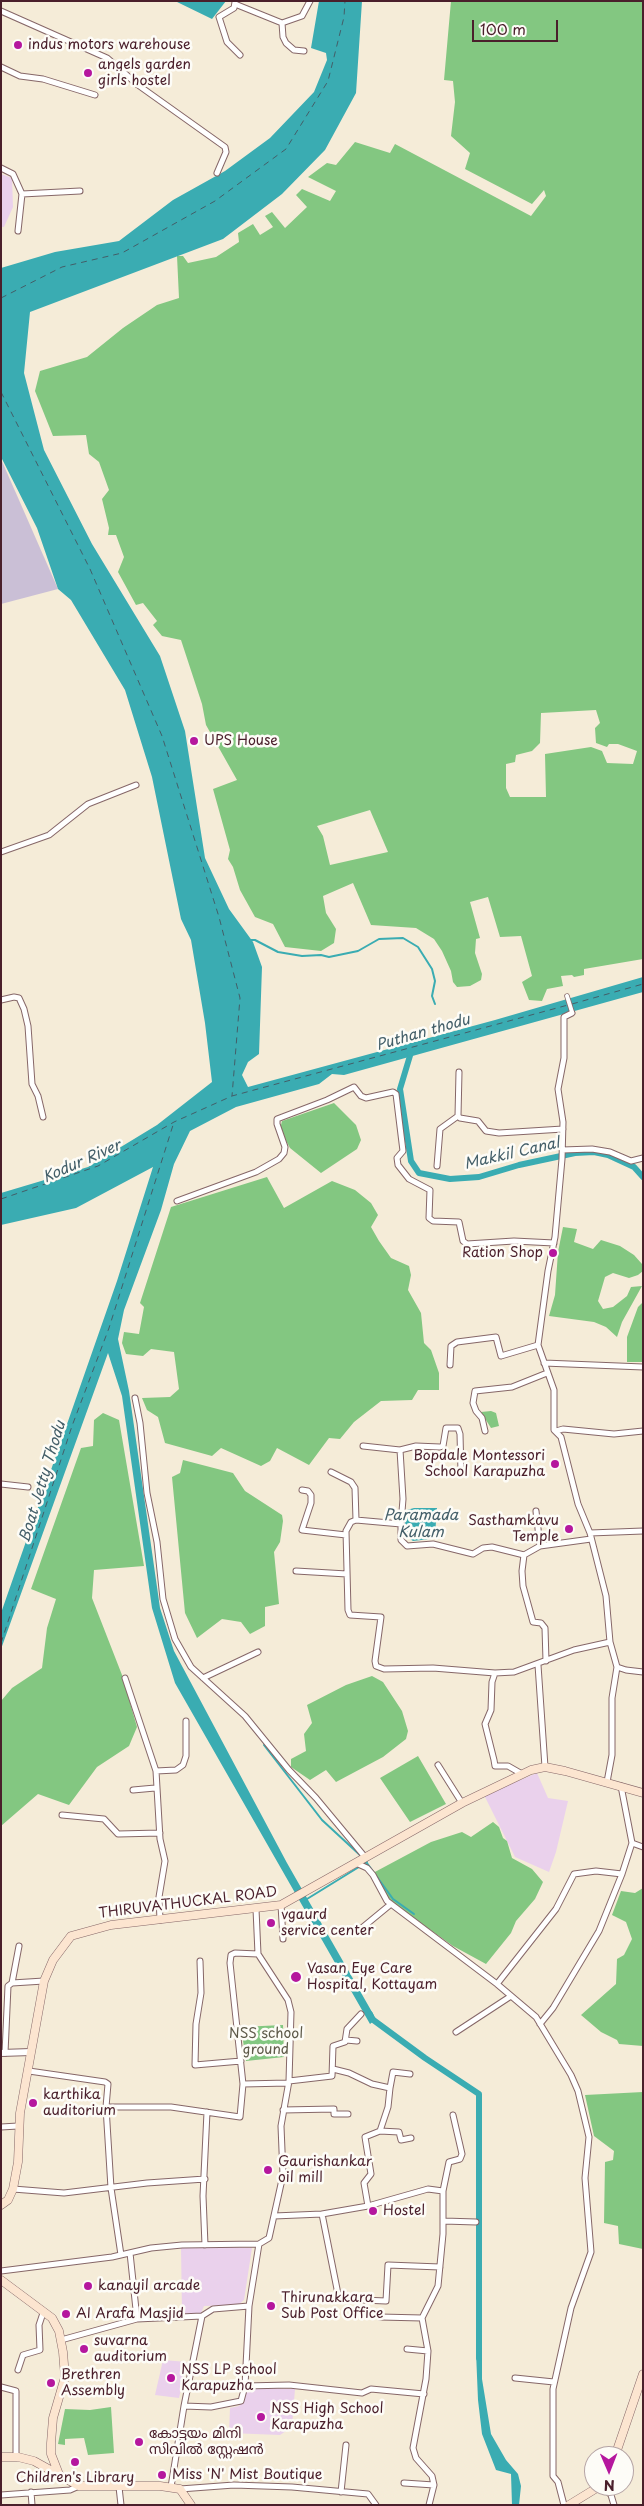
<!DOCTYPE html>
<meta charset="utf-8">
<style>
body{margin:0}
#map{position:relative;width:644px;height:2506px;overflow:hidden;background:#f5ecd8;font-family:"Playpen Sans",sans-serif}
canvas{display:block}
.frame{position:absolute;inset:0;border:2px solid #4a1f2b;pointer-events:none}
.north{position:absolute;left:584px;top:2446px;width:50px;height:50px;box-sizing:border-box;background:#fdfcf7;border:1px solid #b5a4a5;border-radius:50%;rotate:179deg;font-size:14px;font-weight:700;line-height:20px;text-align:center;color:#4a1f2b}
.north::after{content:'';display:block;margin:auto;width:18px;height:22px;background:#b5179e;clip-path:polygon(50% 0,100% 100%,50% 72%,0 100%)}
.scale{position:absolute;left:472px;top:20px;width:86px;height:22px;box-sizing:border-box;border:2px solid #4a1f2b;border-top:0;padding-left:6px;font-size:15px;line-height:18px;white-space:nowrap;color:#4a1f2b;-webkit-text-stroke:4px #fdfcf7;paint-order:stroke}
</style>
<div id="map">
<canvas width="644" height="2506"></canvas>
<div class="frame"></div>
<div class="north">N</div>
<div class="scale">100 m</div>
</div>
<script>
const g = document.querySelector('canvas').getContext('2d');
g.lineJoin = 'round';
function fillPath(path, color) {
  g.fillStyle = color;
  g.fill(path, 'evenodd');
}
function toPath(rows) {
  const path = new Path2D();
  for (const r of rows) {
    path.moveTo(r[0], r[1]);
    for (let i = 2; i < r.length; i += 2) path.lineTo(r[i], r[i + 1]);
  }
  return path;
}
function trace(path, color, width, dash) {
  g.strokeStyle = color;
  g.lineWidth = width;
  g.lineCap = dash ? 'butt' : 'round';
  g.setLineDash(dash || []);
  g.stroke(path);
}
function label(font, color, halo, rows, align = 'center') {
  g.font = font + ' "Playpen Sans","Noto Sans Malayalam",sans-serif';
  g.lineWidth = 5;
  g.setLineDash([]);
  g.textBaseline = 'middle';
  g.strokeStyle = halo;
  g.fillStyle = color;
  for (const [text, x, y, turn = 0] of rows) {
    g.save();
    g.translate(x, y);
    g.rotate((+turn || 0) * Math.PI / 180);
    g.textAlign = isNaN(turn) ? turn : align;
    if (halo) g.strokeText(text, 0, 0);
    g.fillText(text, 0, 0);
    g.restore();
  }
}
const built = toPath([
 [1,174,12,178,13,207,4,227,1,227],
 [537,1773,548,1798,568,1801,556,1852,549,1872,515,1857,484,1795],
 [229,2247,252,2248,244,2300,238,2305,204,2306,201,2313,182,2314,181,2248],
 [163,2360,187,2362,179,2398,155,2395],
 [245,2387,295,2389,292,2427,280,2435,229,2433,230,2408,239,2406,244,2398]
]);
const industrial = toPath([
 [1,459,58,589,1,604]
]);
const green = toPath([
 [451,1,643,1,643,959,584,969,584,975,574,977,572,975,561,976,563,986,547,989,542,1001,529,1000,522,982,532,976,521,936,500,937,488,897,470,902,480,938,476,939,475,953,482,974,481,980,470,986,457,987,453,982,451,971,442,951,434,939,416,928,371,925,353,883,323,896,326,913,336,929,334,943,321,951,285,947,273,924,255,917,240,890,233,867,228,859,230,850,213,789,237,780,206,725,202,704,181,640,162,636,153,625,157,621,143,603,136,605,118,572,124,557,116,535,108,535,109,528,102,499,109,490,99,462,89,454,86,435,53,436,35,391,40,371,87,357,123,328,157,305,179,298,177,256,183,256,188,263,216,257,239,242,238,233,253,224,260,235,273,227,265,216,272,212,285,228,307,207,296,195,302,189,330,201,336,191,308,177,327,163,336,165,355,142,390,153,395,144,531,216,546,196,544,190,532,204,465,169,470,153,451,136,455,102,453,81,444,80],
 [596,710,600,723,595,728,596,743,607,747,609,744,618,744,637,751,633,764,607,763,602,751,591,747,545,754,546,797,510,797,506,788,506,764,515,762,516,755,532,751,540,743,541,713],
 [370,810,388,852,330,865,323,836,317,826],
 [334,1103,356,1125,361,1140,357,1149,321,1173,290,1148,280,1129,282,1121],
 [267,1177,284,1208,332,1181,355,1190,371,1203,378,1215,371,1227,379,1241,391,1258,409,1266,411,1275,408,1290,421,1313,424,1343,431,1350,439,1373,439,1390,418,1390,412,1400,381,1401,354,1422,340,1439,329,1438,309,1465,277,1448,270,1461,261,1466,221,1448,212,1456,165,1443,158,1417,147,1410,142,1398,170,1397,179,1389,174,1352,151,1349,143,1356,126,1354,122,1343,124,1332,139,1334,144,1307,140,1303,171,1207],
 [563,1227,577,1229,574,1242,593,1249,601,1240,620,1246,634,1255,642,1264,643,1271,638,1275,629,1278,613,1273,605,1277,598,1301,603,1309,613,1307,627,1296,631,1287,642,1286,622,1322,617,1337,606,1327,594,1322,549,1316,555,1295,558,1252],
 [643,1302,643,1362,627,1362,627,1337,638,1307],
 [491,1411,496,1413,499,1426,491,1428,481,1412],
 [103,1413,119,1420,144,1566,94,1570,92,1598,122,1675,137,1727,129,1746,97,1767,69,1805,38,1794,1,1826,1,1701,12,1688,42,1668,47,1628,56,1599,31,1589,81,1448,93,1446,94,1420],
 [183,1460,233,1473,245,1491,282,1515,283,1521,280,1542,274,1552,279,1604,265,1607,265,1626,250,1634,241,1622,222,1619,197,1638,185,1613,172,1477,180,1473],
 [372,1676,383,1682,402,1711,408,1731,406,1739,383,1757,336,1782,326,1770,310,1780,291,1767,291,1759,306,1751,304,1734,312,1723,307,1705,346,1685],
 [418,1756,446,1804,410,1822,380,1778],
 [493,1822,499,1827,503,1838,507,1841,512,1858,532,1869,543,1882,535,1899,516,1921,511,1933,486,1964,453,1946,394,1904,384,1893,373,1873,431,1842,462,1832,471,1837],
 [643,1888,643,2046,619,2044,617,2040,601,2032,581,2015,616,1984,617,1959,624,1955,632,1939,626,1922,612,1915,621,1891,635,1893],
 [283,2025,284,2057,246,2061,241,2027],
 [643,2092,643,2249,619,2244,618,2226,604,2223,605,2162,613,2160,614,2151,594,2136,585,2095],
 [111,2407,114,2453,88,2455,84,2438,65,2439,65,2445,58,2444,65,2409,90,2410]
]);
const water = toPath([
 [175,1,226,1,212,19],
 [319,1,362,1,356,93,325,150,282,194,223,239,30,312,24,373,44,450,92,544,160,656,185,731,205,858,229,909,253,942,262,967,259,1054,248,1062,242,1075,248,1087,495,1020,643,977,643,992,344,1075,332,1074,319,1084,236,1107,190,1131,174,1164,161,1210,124,1310,118,1339,129,1391,160,1608,174,1651,287,1863,376,2019,370,2024,175,1683,152,1608,122,1396,108,1353,1,1649,1,1613,117,1281,153,1167,76,1208,1,1225,1,1193,88,1167,157,1125,212,1082,205,1023,191,940,181,919,152,777,125,690,71,600,58,589,37,528,1,457,1,268,55,252,119,241,173,200,225,171,270,138,314,92,327,60,326,53,311,48],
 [414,1508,437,1508,435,1535,430,1539,413,1541,407,1537,404,1528,407,1510],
 [482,2351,482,2379,491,2434,506,2460,518,2474,521,2486,519,2505,512,2505,511,2474,496,2470,482,2434,478,2400,476,2352]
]);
const stream = toPath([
 [249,940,255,940,278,952,302,956,321,955,329,957,358,951,379,939,403,938,418,947,432,969,435,981,432,996,435,1004],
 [264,1745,322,1820,361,1856],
 [364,1859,393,1899,414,1914],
 [307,1899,367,1862]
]);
const canal = toPath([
 [412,1049,400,1089,411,1161,419,1173,450,1179,479,1177,519,1165,575,1153,594,1152,608,1155,634,1167,643,1177],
 [370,2014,372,2019,425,2058,479,2094,479,2358]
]);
const ferry = toPath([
 [1,298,62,267,122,253,215,201,286,149,328,81,344,17,345,1],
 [1,392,90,569,162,736,219,917,240,998,232,1096],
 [572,1004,643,984],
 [1,1199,98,1166,174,1122,232,1096,568,1005],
 [1,1643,72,1426,109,1328,174,1122]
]);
const pedestrian = toPath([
 [567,996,572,1012]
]);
const minor = toPath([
 [235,2,234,8,219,17,227,42,240,55],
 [235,4,282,23,302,16,310,1],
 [1,11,107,58,138,85,225,147,226,152,217,173],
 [282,23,283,37,286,43,294,50,304,51],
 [1,67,20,76,43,79,95,95],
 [1,168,13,174,22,194,18,231],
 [22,194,80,191],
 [1,852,49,835,88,804,136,785],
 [1,1000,14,997,19,998,24,1009,28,1026,32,1084,38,1096,43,1117],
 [572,1013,564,1017,564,1058,558,1089,563,1122,562,1159,555,1237,548,1271,538,1345,554,1390,554,1430,561,1437,578,1504,590,1533,606,1596,610,1642,617,1667,612,1698,612,1755,607,1782],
 [459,1072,458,1116,460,1118,478,1121,486,1131,499,1133,563,1129],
 [562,1150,592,1149,610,1152,631,1161,643,1158],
 [437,1166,440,1129,458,1116],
 [177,1201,256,1172,279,1159,284,1153,285,1147,277,1124,277,1119,327,1100,354,1087,361,1096,366,1098,393,1092,396,1094,403,1151,397,1158,398,1165,409,1179,430,1190,429,1218,433,1221,459,1222,463,1241,467,1244,514,1241,554,1243],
 [544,1363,643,1367],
 [450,1365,451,1346,457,1342,496,1337,501,1356,538,1345],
 [135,1398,140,1423,147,1493,157,1542,163,1599,175,1639,191,1667,245,1716,289,1770,316,1798,365,1857],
 [485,1431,482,1418,476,1411,473,1403,475,1391,512,1387,547,1373],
 [556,1431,563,1429,614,1434,643,1431],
 [363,1446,400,1450,416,1446,440,1447,443,1446,446,1428,458,1428,460,1434,461,1473],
 [400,1450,403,1499,401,1524],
 [331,1472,351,1482,355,1488,356,1520],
 [1,1484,28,1487],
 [302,1490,308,1491,311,1495,311,1503,302,1530,346,1535],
 [536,1511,540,1546],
 [590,1533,643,1531],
 [591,1539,540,1546,524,1555,492,1547,483,1548,473,1554,433,1544,407,1546,401,1540,401,1524,356,1520,351,1522,346,1531,348,1610,350,1615,381,1617,375,1661,376,1666,384,1669,433,1668,495,1673,514,1672,574,1650,610,1642],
 [524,1555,522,1571,523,1586,533,1622,541,1623,545,1628,546,1661],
 [296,1571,347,1574],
 [538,1665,545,1767],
 [617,1667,626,1670,643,1672],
 [495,1673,492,1682,491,1710,485,1724,494,1760,495,1766,508,1766,522,1774],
 [125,1678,156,1771,160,1839,165,1861,159,1897,160,1920],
 [203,1678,258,1652],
 [438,1765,462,1803],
 [156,1771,176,1770,183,1765,186,1756,186,1721],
 [133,1790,155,1788],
 [62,1815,104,1819,118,1834,160,1833],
 [632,1843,643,1847],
 [356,1863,367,1868,373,1875,387,1901,497,1984,536,2017,571,2075,578,2091,589,2137,585,2178,591,2252,571,2308,553,2389,553,2476,558,2482,564,2505],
 [281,1905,283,1939],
 [357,1932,391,1904],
 [200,1961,201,1993,196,2024,195,2065,241,2061],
 [12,1983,44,1981],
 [497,1984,556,1909,574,1874,596,1871,622,1874],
 [540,2024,553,2008,599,1931,622,1874,632,1843,621,1786],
 [456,2032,511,1996],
 [346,2040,357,2041],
 [5,2053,8,1986,12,1983,19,1946],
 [333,2069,349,2073,372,2084,390,2088,388,2107,380,2131],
 [29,2071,105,2082,108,2084,106,2107,111,2188,121,2255],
 [289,2081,332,2076,333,2046,345,2042,347,2029,361,2014],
 [243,2084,288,2083],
 [390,2088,393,2072,410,2074],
 [106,2107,171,2107,240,2117,243,2084,230,1963,231,1955,235,1953,258,1954],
 [283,2110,334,2109,334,2114,348,2114],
 [1,2127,18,2126],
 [13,2189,64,2193,147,2183,205,2179],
 [443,2191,449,2162,460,2159,462,2154,453,2115],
 [368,2206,364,2183,371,2174,365,2137,380,2131,399,2132,401,2140,411,2138],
 [322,2214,339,2299,386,2301,388,2265,440,2267],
 [274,2216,322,2214,368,2206,428,2189,443,2191,443,2234,438,2286,422,2318,428,2351,426,2379,413,2448,416,2458,432,2476,434,2485,429,2505],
 [444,2221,476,2222],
 [205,2245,203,2196,207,2112],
 [130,2253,137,2319],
 [1,2271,112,2257,151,2248,182,2245,259,2244,269,2238,283,2175,281,2126,289,2081,291,2012,288,2000,258,1954,256,1909],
 [380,2317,422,2318],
 [61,2340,137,2319,202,2316,213,2309,249,2306],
 [407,2349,428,2351],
 [18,2370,23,2355,40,2350,39,2325,43,2313],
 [515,2378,554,2382],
 [245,2386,289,2385,362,2393,371,2389,424,2394],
 [1,2387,16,2391,16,2456],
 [184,2406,211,2407,241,2401,245,2386,249,2306,259,2244],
 [404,2483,434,2485],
 [601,2486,611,2495,614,2505],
 [119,2487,121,2505],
 [171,2487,184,2406,202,2316],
 [180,2489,234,2485,292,2487,368,2494,376,2505],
 [31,2492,32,2505],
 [341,2492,346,2445],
 [1,2495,70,2490,79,2486]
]);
const tertiary = toPath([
 [1,2053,31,2052]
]);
const secondary = toPath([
 [1,2205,8,2200,13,2189,18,2162,20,2113,44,1981,53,1960,71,1936,111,1925,281,1905,462,1803,531,1770,545,1767,565,1771,643,1793],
 [1,2280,52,2318,59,2331,63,2352,65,2377,53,2418,51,2443,51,2454,60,2477],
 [615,2456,643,2374],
 [1,2457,18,2457,34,2461,79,2486,160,2486,180,2489,191,2505],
 [569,2505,600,2486]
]);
const markers = [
 [18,45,5,"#b5179e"],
 [88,73,5,"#b5179e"],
 [194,741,5,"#b5179e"],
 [553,1253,5,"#b5179e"],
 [555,1464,5,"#b5179e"],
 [569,1529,5,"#b5179e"],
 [271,1923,5,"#b5179e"],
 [296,1977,6,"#b5179e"],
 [33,2103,5,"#b5179e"],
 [268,2170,5,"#b5179e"],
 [373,2211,5,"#b5179e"],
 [88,2286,5,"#b5179e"],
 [271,2306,5,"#b5179e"],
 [66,2314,5,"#b5179e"],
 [84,2349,5,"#b5179e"],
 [171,2378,5,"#b5179e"],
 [51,2383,5,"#b5179e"],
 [261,2417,5,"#b5179e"],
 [139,2442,5,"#b5179e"],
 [75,2462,5,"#b5179e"],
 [162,2475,5,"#b5179e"]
];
const poiNames = [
 ["indus motors warehouse",28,45],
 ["angels garden",98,65],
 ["girls hostel",98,81],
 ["UPS House",204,741],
 ["Ration Shop",543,1253,"right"],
 ["Bopdale Montessori",545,1456,"right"],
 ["School Karapuzha",545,1472,"right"],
 ["Sasthamkavu",559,1521,"right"],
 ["Temple",559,1537,"right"],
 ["vgaurd",281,1915],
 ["service center",281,1931],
 ["Vasan Eye Care",307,1969],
 ["Hospital, Kottayam",307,1985],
 ["karthika",43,2095],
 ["auditorium",43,2111],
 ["Gaurishankar",278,2162],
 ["oil mill",278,2178],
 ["Hostel",383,2211],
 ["kanayil arcade",98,2286],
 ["Thirunakkara",281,2298],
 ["Sub Post Office",281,2314],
 ["AI Arafa Masjid",76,2314],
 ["suvarna",94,2341],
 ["auditorium",94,2357],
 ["NSS LP school",181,2370],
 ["Karapuzha",181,2386],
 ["Brethren",61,2375],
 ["Assembly",61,2391],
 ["NSS High School",271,2409],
 ["Karapuzha",271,2425],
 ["കോട്ടയം മിനി",149,2434],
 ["സിവിൽ സ്റ്റേഷൻ",149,2450],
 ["Miss 'N' Mist Boutique",172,2475],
 ["Children's Library",75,2478,"center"]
];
const streetNames = [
 ["THIRUVATHUCKAL ROAD",188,1903,-7]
];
const parkNames = [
 ["NSS school",266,2034],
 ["ground",266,2050]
];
const waterNames = [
 ["Puthan thodu",423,1033,-16],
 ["Makkil Canal",512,1154,-13],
 ["Kodur River",82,1162,-24],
 ["Boat Jetty Thodu",43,1482,-73],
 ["Paramada",421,1516],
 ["Kulam",421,1533]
];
fillPath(built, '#ead1ec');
fillPath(industrial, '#cabfd6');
fillPath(green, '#83c781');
fillPath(water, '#3aacb2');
trace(stream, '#3aacb2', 2);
trace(canal, '#3aacb2', 6);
trace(ferry, '#435e68', 1, [6, 5]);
trace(pedestrian, '#866768', 5.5);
trace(minor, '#866768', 7);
trace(tertiary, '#866768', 8);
trace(secondary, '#866768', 9);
trace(pedestrian, '#fff', 4);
trace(minor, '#fff', 5);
trace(tertiary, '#fff', 6);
trace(secondary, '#fce5d0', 8);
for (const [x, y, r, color] of markers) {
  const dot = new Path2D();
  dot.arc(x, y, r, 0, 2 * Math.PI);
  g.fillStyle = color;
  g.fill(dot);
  trace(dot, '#fdfcf7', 2);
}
label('14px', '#4a1f2b', '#fdfcf7', poiNames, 'left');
label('14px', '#4a1f2b', '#fdfcf7', streetNames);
label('14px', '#5e5a49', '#fdfcf7', parkNames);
label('italic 15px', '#435e68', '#fdfcf7', waterNames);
</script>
